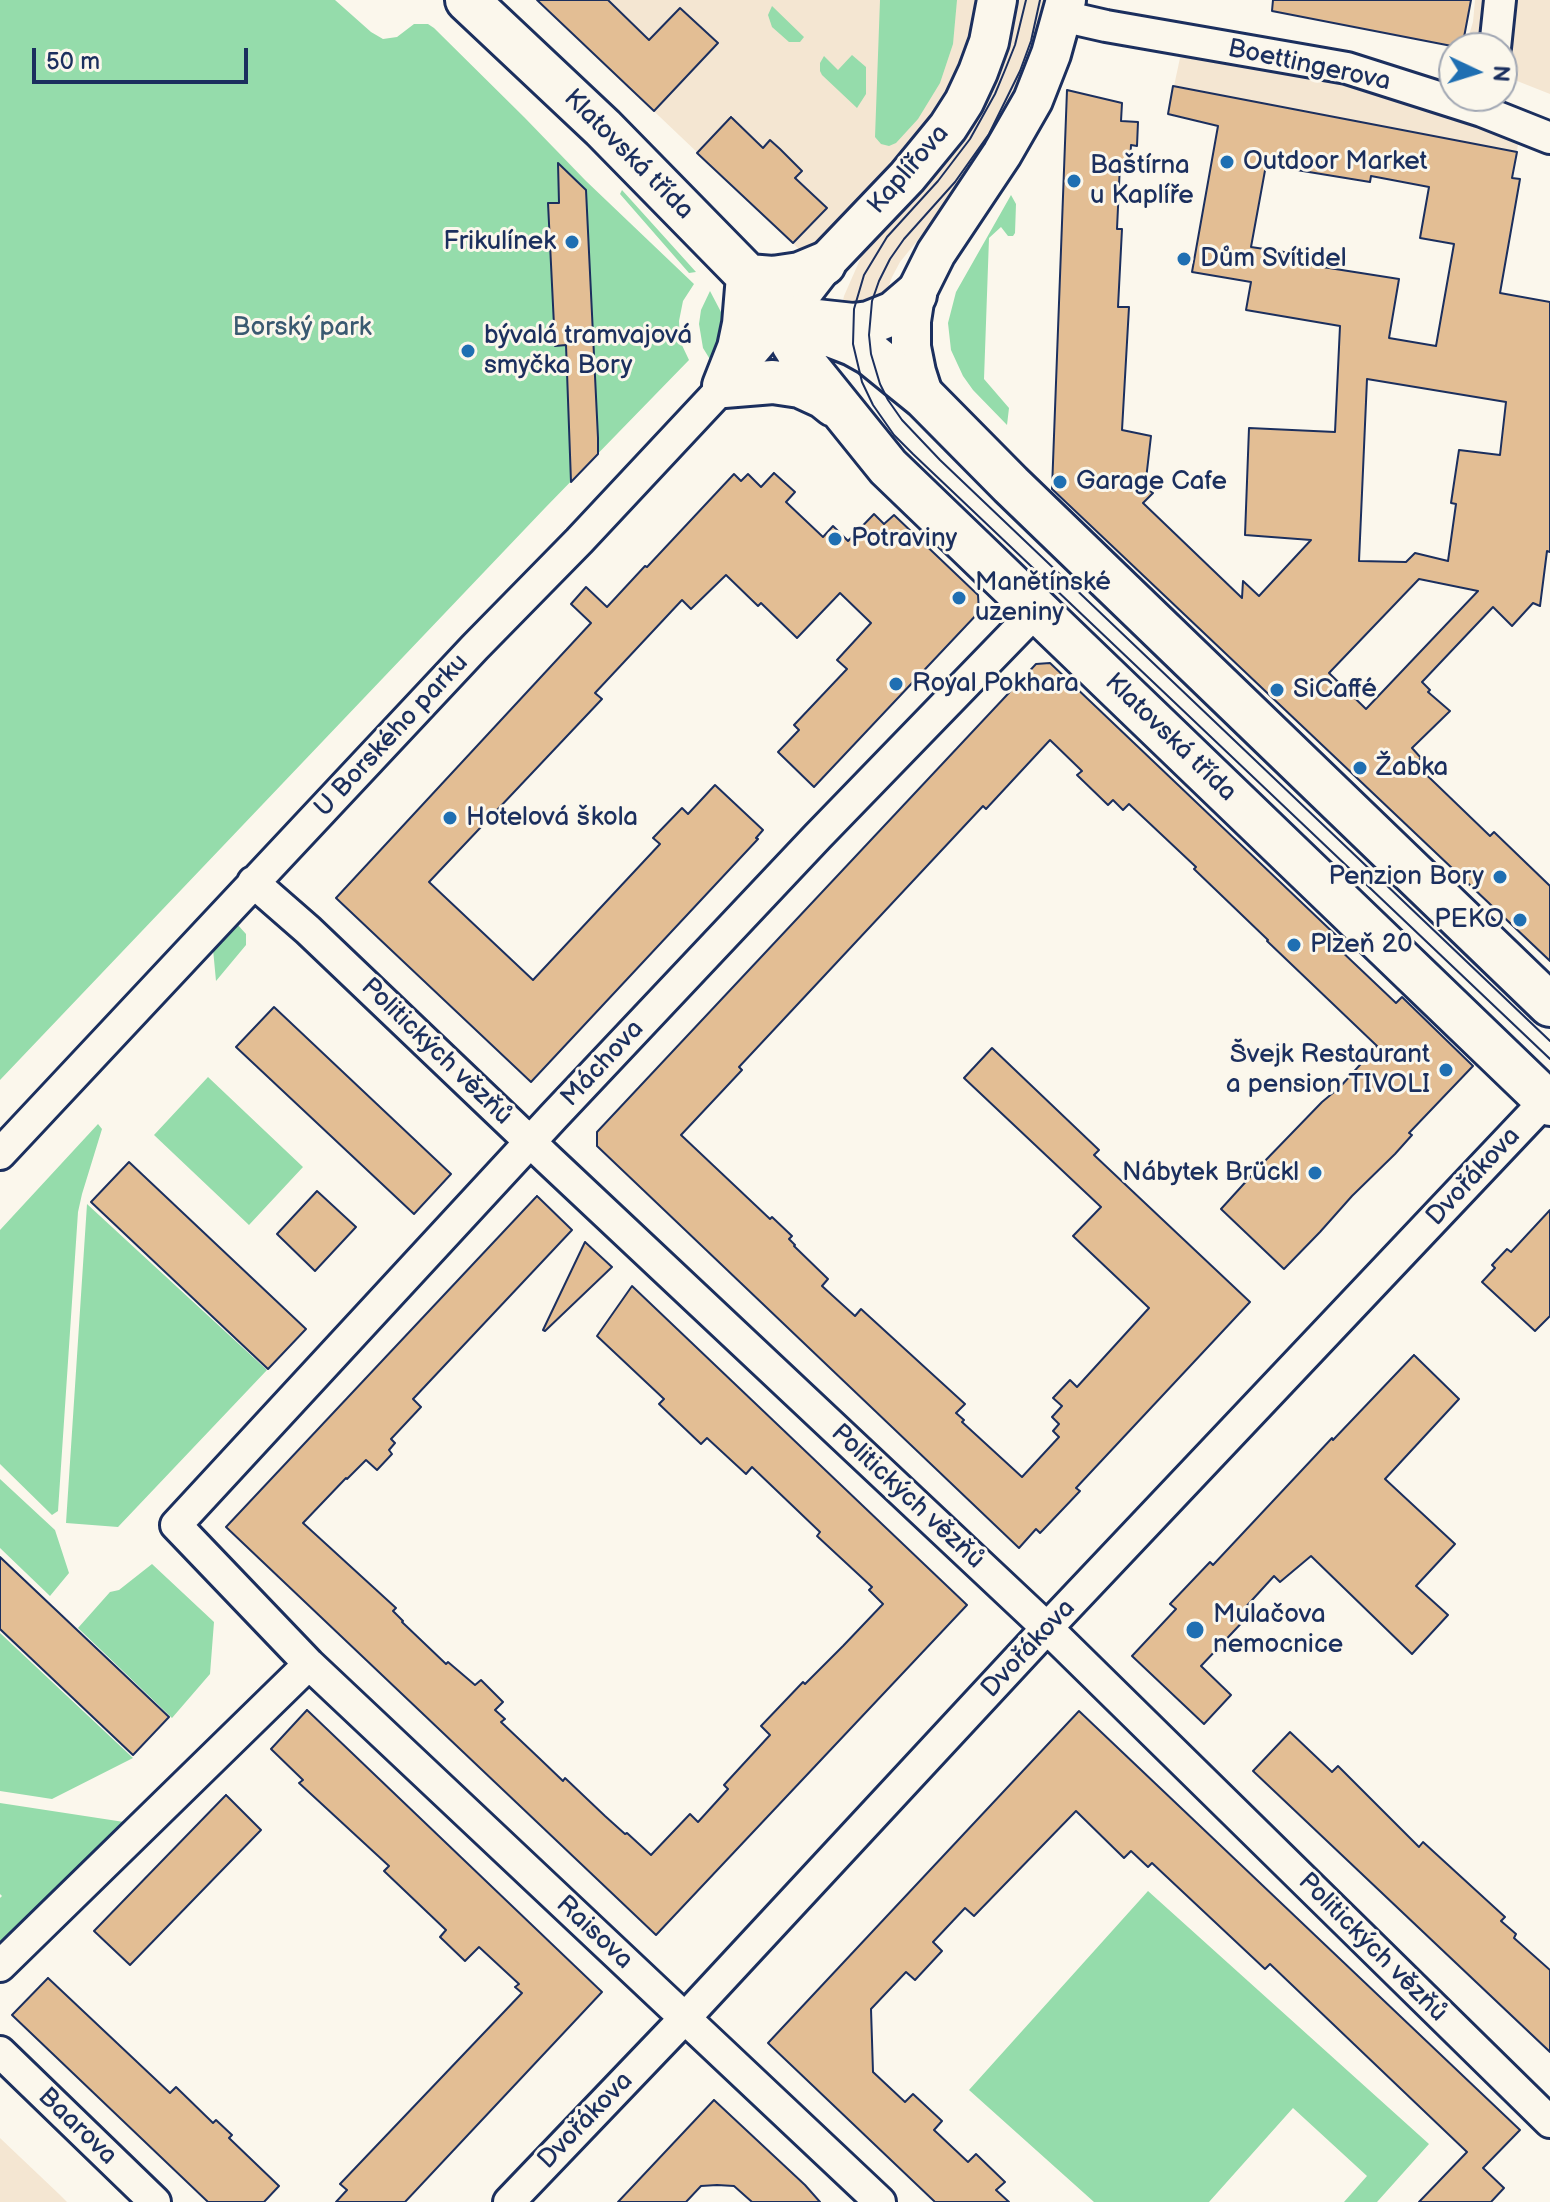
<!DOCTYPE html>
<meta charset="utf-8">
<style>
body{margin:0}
#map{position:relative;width:1550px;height:2202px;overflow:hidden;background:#fbf7ec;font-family:"Balsamiq Sans",sans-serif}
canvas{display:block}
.north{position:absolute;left:1438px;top:32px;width:80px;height:80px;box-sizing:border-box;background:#fbf7ec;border:2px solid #a1a7b3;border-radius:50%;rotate:94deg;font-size:22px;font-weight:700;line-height:32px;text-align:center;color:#1b2f5e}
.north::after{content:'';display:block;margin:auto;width:28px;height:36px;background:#1f6fb2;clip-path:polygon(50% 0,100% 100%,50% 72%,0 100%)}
.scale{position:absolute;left:32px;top:48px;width:216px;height:36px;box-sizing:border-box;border:4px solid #1b2f5e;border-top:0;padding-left:10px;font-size:24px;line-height:28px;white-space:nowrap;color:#1b2f5e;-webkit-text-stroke:6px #fbf7ec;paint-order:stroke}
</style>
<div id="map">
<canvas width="1550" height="2202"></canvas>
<div class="north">N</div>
<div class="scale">50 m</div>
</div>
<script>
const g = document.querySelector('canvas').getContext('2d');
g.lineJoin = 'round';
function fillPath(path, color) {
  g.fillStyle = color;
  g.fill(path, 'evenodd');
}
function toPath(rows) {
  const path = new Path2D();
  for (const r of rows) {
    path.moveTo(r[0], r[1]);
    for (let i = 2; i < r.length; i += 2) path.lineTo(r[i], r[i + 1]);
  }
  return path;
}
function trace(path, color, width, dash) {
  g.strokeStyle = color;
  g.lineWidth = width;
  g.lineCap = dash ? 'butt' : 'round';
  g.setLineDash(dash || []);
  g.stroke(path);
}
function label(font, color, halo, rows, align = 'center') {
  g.font = font + ' "Balsamiq Sans",sans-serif';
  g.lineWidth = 6;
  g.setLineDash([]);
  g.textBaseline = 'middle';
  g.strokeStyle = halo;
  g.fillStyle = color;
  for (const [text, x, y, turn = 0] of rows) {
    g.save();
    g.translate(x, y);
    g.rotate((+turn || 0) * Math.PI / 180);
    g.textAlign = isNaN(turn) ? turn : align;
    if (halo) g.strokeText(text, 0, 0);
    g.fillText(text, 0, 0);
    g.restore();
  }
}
const built = toPath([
 [537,0,987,0,968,67,900,164,803,253],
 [1016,0,1051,0,1024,89,965,185,921,236,900,262,892,277,882,306,840,314,844,296,862,255,895,215,1013,17],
 [1475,0,1550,0,1550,94,1502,75,1502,48,1465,48,1473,22],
 [1208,56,1395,92,1519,139,1512,178,1406,131,1383,126,1377,154,1217,126,1168,114,1180,58],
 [0,2138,59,2194,67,2202,0,2202]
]);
const green = toPath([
 [0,0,335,0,371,32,383,39,397,37,414,24,428,24,434,28,524,117,586,181,694,284,683,301,679,321,680,341,689,360,545,508,0,1080],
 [880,0,957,0,953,44,940,83,918,119,896,143,889,146,881,144,875,137],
 [772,6,804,37,800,42,789,42,772,27,768,15],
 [852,55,866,67,866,94,857,108,822,75,820,71,820,63,824,56,838,70],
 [622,190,696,272,689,273,620,194],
 [1011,195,1016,204,1015,233,1013,236,1008,236,1001,227,989,238,984,379,1009,408,1007,425,973,390,963,376,951,350,948,323,956,292],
 [710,291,721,312,722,324,722,334,711,361,703,348,699,324,701,310],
 [237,924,246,934,246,945,216,981,213,949],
 [208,1077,303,1167,249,1225,154,1135],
 [98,1124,102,1129,82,1194,78,1212,58,1511,52,1515,0,1464,0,1230],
 [87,1204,267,1370,118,1527,66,1523],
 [0,1479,55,1530,69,1573,50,1596,0,1548],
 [152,1564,214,1622,210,1674,172,1718,78,1628,110,1592,119,1590],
 [0,1633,133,1758,52,1799,0,1791],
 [0,1803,124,1822,0,1951,0,1898,2,1896,0,1894],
 [1148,1891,1429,2144,1377,2202,1344,2202,1367,2176,1293,2108,1209,2202,1094,2202,969,2090]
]);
const building = toPath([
 [537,0,608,0,649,40,680,8,718,43,654,111,537,0],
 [1273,0,1471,0,1462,48,1272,11,1273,0],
 [1173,86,1517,152,1512,178,1520,179,1500,293,1550,302,1550,552,1547,551,1540,606,1533,603,1512,626,1493,607,1422,682,1430,690,1428,692,1450,711,1412,748,1421,758,1415,764,1435,783,1490,836,1494,832,1550,886,1550,961,1052,489,1067,90,1122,103,1121,121,1138,122,1137,146,1131,145,1130,165,1120,164,1117,229,1122,229,1118,307,1129,307,1122,430,1151,436,1145,488,1153,493,1143,503,1242,598,1243,581,1259,596,1311,540,1245,535,1249,428,1335,432,1340,326,1246,310,1251,282,1192,272,1218,126,1168,114,1173,86],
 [1266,165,1370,182,1371,176,1429,187,1420,238,1454,244,1436,346,1389,338,1399,279,1310,265,1311,256,1251,247,1266,165],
 [1367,379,1506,402,1500,455,1459,450,1451,503,1456,504,1448,561,1415,553,1406,562,1359,561,1367,379],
 [1419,579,1478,591,1366,709,1329,673,1419,579],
 [731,117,763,148,770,140,780,149,802,171,795,178,827,208,793,243,697,153,731,117],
 [558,163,586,190,598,438,598,454,571,482,566,345,555,346,548,203,559,203,558,163],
 [774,473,795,492,786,502,823,537,833,526,848,541,874,514,884,524,894,515,978,595,979,612,814,787,778,752,799,730,794,725,847,669,837,660,871,623,840,593,797,638,761,603,758,606,726,575,691,609,682,600,595,693,602,699,429,882,533,980,660,844,653,838,682,808,688,814,715,785,763,830,756,838,758,839,531,1082,336,898,591,623,571,604,586,587,607,607,645,566,647,567,734,474,741,481,748,474,761,487,774,473],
 [1050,663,1342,941,1337,947,1396,1003,1402,997,1473,1066,1409,1133,1412,1135,1395,1154,1352,1196,1320,1232,1284,1269,1221,1209,1261,1165,1322,1102,1340,1087,1377,1046,1267,941,1268,940,1194,869,1196,867,1129,804,1123,810,1113,800,1108,805,1077,775,1082,771,1050,740,986,809,983,806,739,1067,742,1070,681,1135,770,1219,772,1217,792,1236,789,1239,795,1245,794,1246,828,1279,822,1286,855,1316,861,1309,965,1404,956,1413,964,1420,962,1422,1022,1477,1059,1437,1053,1431,1059,1424,1052,1417,1062,1406,1053,1398,1070,1380,1077,1387,1149,1308,1073,1236,1101,1207,964,1078,992,1048,1099,1150,1094,1155,1250,1302,1076,1488,1080,1491,1043,1530,1040,1533,1036,1529,1019,1548,597,1146,597,1132,1036,664,1050,663],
 [274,1007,451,1174,414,1214,236,1047,274,1007],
 [129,1162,306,1329,268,1369,91,1202,129,1162],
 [317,1191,356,1227,315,1271,277,1234,317,1191],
 [537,1196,572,1230,413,1399,421,1407,391,1439,395,1443,389,1450,392,1454,377,1470,366,1460,347,1479,346,1478,303,1523,396,1608,393,1611,403,1621,402,1622,446,1664,448,1662,475,1685,481,1680,503,1702,495,1710,505,1719,501,1722,539,1758,563,1781,565,1778,605,1816,625,1834,627,1833,651,1855,690,1814,698,1822,728,1789,724,1785,770,1735,761,1726,803,1682,805,1684,843,1646,883,1604,869,1590,872,1587,817,1536,820,1532,752,1467,746,1474,707,1438,701,1444,659,1404,664,1399,597,1336,632,1286,967,1605,656,1935,226,1527,537,1196],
 [1550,1210,1550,1316,1535,1331,1482,1282,1495,1268,1492,1265,1507,1249,1511,1252,1550,1210],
 [585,1242,612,1267,545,1331,543,1330,585,1242],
 [1414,1355,1459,1399,1385,1479,1455,1544,1416,1586,1448,1615,1412,1654,1311,1556,1280,1582,1274,1576,1243,1610,1249,1615,1201,1666,1231,1695,1204,1724,1132,1656,1176,1609,1170,1604,1210,1562,1213,1565,1332,1438,1333,1440,1414,1355],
 [0,1557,169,1717,133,1755,0,1629,0,1557],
 [307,1710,602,1992,405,2202,336,2202,347,2190,340,2184,522,1993,515,1987,519,1984,479,1947,465,1961,440,1937,446,1930,384,1871,389,1866,299,1783,303,1780,271,1749,307,1710],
 [1079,1711,1520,2130,1483,2168,1504,2188,1491,2202,1419,2202,1467,2152,1270,1964,1265,1969,1152,1863,1148,1867,1131,1851,1124,1858,1076,1811,974,1916,965,1908,933,1942,942,1951,915,1980,906,1972,871,2009,873,2072,905,2102,913,2094,942,2121,934,2130,968,2162,976,2154,1005,2182,996,2190,1009,2202,935,2202,768,2043,1079,1711],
 [1290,1732,1332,1772,1338,1766,1419,1847,1423,1842,1505,1917,1501,1921,1516,1934,1514,1938,1550,1970,1550,2052,1253,1771,1290,1732],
 [226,1795,261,1830,130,1965,94,1931,226,1795],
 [48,1978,170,2093,176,2087,213,2123,216,2120,232,2135,229,2138,279,2186,264,2202,208,2202,12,2015,48,1978],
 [714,2100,805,2185,820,2202,752,2202,734,2186,717,2185,701,2186,686,2202,618,2202,714,2100]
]);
const minor = toPath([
 [1062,16,1106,26,1347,68,1482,111,1550,138],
 [1495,48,1500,0],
 [253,882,308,930,548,1159,1047,1628,1550,2122],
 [0,1154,475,647,579,541,724,386,783,317],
 [0,1966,309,1664],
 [0,2052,155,2202],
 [509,2202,685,2018,1047,1628,1550,1096],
 [880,2202,309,1664,176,1525,554,1116,818,836,1037,610]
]);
const tertiary = toPath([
 [783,317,824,264,907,177,948,127,964,102,978,72,989,42,997,0],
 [924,397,916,372,911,347,911,321,915,295,936,253,1002,154,1033,100,1051,54,1066,0]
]);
const secondary = toPath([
 [467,0,603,128,748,276,783,317,793,344,809,369,888,467,1550,1104],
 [748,276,773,278,800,274,824,264],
 [783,317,853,344,871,354,924,397,1011,485,1550,1005],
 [816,321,853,325,869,323,894,313,915,295],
 [724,386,773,382,800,386,824,397,834,405],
 [724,386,739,348,744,324,748,276]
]);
const tram = toPath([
 [1026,0,1015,45,1005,70,995,94,970,139,938,181,887,237,864,275,854,309,853,344,862,382,873,405,894,435,913,454,1550,1059],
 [1040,0,1031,41,1020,71,989,134,955,182,904,239,890,259,879,281,872,301,869,335,871,354,880,384,888,400,902,420,940,460,1550,1041]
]);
const markers = [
 [1227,162,8,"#1f6fb2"],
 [1074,181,8,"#1f6fb2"],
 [572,242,8,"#1f6fb2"],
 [1184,259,8,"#1f6fb2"],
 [468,351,8,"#1f6fb2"],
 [1060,482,8,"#1f6fb2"],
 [835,539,8,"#1f6fb2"],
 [959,598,8,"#1f6fb2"],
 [896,684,8,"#1f6fb2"],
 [1277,690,8,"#1f6fb2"],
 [1360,768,8,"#1f6fb2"],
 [450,818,8,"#1f6fb2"],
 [1500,877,8,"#1f6fb2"],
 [1520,920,8,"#1f6fb2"],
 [1294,945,8,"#1f6fb2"],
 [1446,1070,8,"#1f6fb2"],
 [1315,1173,8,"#1f6fb2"],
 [1195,1630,10,"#1f6fb2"]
];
const streetNames = [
 ["Boettingerova",1309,66,12],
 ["Klatovská třída",628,155,45],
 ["Kaplířova",909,170,-49],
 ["U Borského parku",392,736,-47],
 ["Klatovská třída",1170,738,44],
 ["Politických vězňů",436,1052,44],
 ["Máchova",603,1064,-47],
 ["Dvořákova",1474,1177,-47],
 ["Politických vězňů",907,1497,43],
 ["Dvořákova",1029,1649,-47],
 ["Raisova",594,1933,43],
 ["Politických vězňů",1372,1948,45],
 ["Dvořákova",586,2121,-46],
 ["Baarova",77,2127,44]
];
const poiNames = [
 ["Outdoor Market",1243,162],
 ["Baštírna",1090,166],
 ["u Kaplíře",1090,196],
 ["Frikulínek",556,242,"right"],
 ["Dům Svítidel",1200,259],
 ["bývalá tramvajová",484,336],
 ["smyčka Bory",484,366],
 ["Garage Cafe",1076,482],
 ["Potraviny",851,539],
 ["Manětínské",975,583],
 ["uzeniny",975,613],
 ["Royal Pokhara",912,684],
 ["SiCaffé",1293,690],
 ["Žabka",1376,768],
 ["Hotelová škola",466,818],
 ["Penzion Bory",1484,877,"right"],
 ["PEKO",1504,920,"right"],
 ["Plzeň 20",1310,945],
 ["Švejk Restaurant",1430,1055,"right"],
 ["a pension TIVOLI",1430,1085,"right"],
 ["Nábytek Brückl",1299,1173,"right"],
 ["Mulačova",1213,1615],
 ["nemocnice",1213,1645]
];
const parkNames = [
 ["Borský park",302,328]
];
fillPath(built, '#f4e6d2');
fillPath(green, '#95dcab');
fillPath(building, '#e3be94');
trace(building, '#1b2f5e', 2);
trace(minor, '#1b2f5e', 36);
trace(tertiary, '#1b2f5e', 44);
trace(secondary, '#1b2f5e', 48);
trace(minor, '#fbf7ec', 30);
trace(tertiary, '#fbf7ec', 38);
trace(secondary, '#fbf7ec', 42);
trace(tram, '#1b2f5e', 2);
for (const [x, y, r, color] of markers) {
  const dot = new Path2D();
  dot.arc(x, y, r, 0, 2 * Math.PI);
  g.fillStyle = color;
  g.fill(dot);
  trace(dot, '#fbf7ec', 3);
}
label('26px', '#1b2f5e', '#fbf7ec', streetNames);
label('26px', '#1b2f5e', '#fbf7ec', poiNames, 'left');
label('26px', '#3a5a71', '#fbf7ec', parkNames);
</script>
